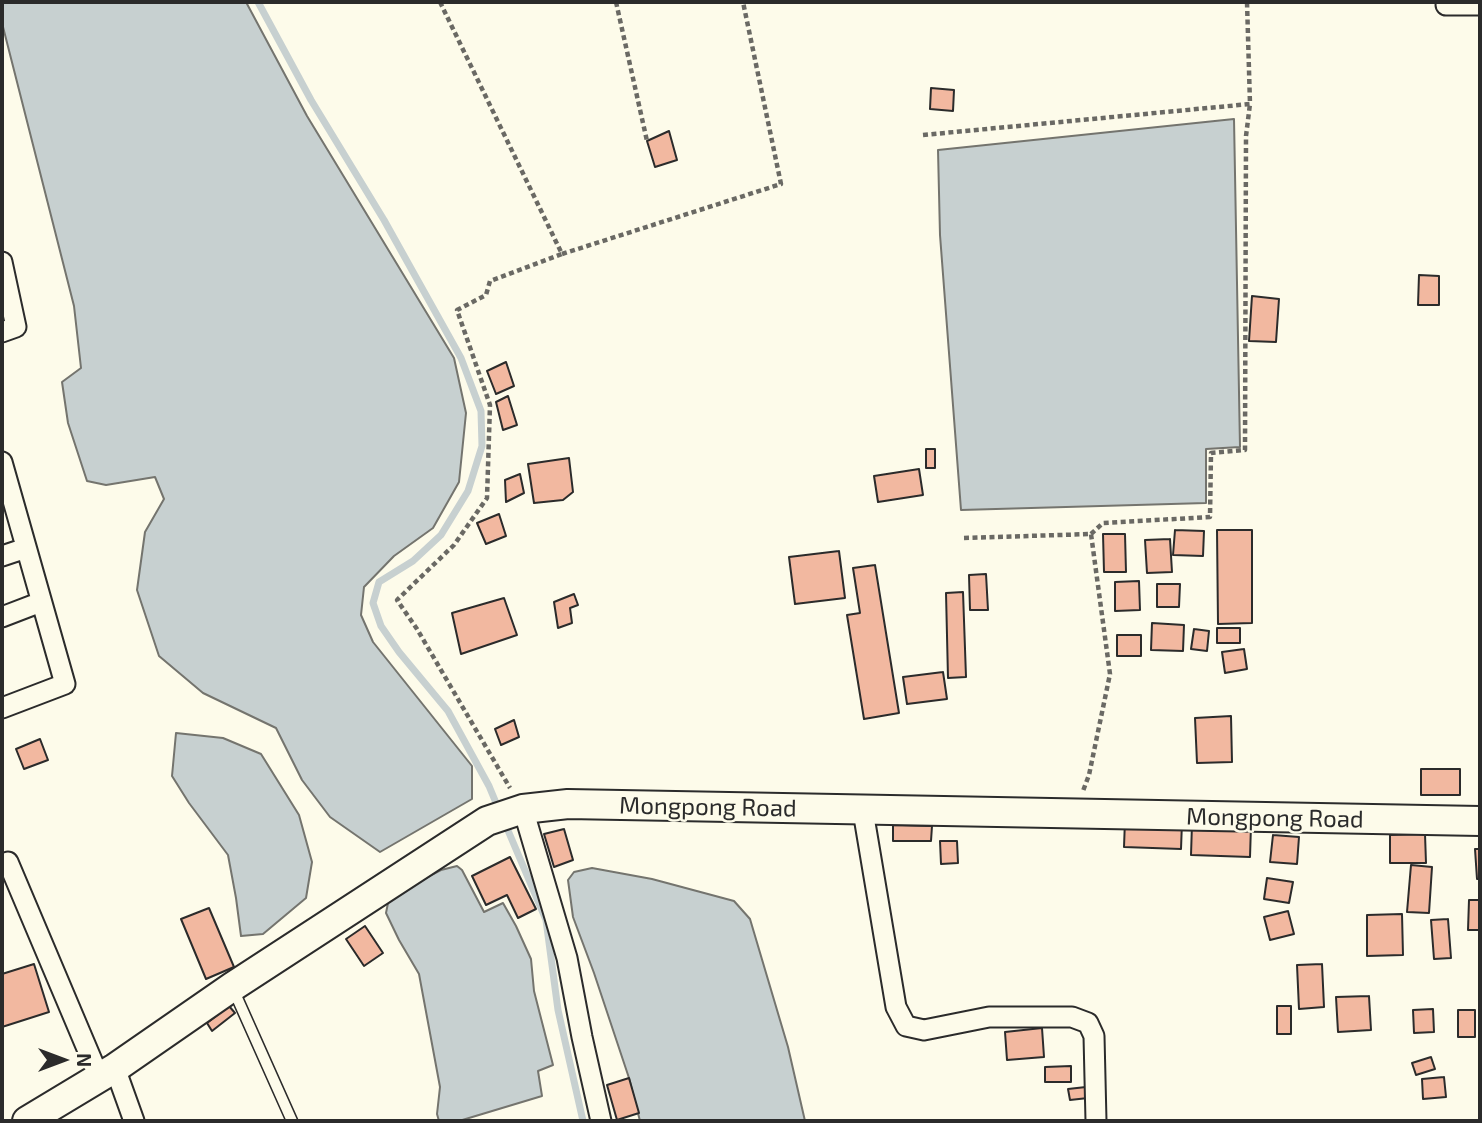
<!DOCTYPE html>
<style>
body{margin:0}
#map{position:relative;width:1482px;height:1123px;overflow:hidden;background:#fdfbea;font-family:"Exo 2",sans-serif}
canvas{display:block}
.frame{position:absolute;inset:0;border:4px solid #2b2b2b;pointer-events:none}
.north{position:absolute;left:28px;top:1025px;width:70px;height:70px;-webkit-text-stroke:5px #fdfbea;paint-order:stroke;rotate:90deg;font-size:19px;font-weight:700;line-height:28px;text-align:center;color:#2b2b2b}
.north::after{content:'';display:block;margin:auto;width:24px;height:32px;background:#2b2b2b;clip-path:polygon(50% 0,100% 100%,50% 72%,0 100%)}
</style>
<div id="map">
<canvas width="1482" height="1123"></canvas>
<div class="frame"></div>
<div class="north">N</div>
</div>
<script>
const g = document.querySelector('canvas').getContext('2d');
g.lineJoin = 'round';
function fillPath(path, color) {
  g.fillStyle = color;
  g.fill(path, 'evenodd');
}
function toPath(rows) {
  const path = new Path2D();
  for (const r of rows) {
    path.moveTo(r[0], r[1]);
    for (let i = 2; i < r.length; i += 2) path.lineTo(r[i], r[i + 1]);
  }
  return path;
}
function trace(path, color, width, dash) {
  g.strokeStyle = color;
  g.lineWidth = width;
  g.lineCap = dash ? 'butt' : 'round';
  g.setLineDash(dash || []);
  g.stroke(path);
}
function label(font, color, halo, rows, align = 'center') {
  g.font = font + ' "Exo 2",sans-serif';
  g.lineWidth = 5;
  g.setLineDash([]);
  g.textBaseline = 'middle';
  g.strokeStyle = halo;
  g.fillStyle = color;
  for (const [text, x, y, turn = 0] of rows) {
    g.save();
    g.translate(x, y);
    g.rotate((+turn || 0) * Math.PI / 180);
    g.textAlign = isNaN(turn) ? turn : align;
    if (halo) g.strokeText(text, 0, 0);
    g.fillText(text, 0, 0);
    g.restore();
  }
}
const water = toPath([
 [2,2,246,2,307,116,454,358,466,413,459,482,433,528,394,556,364,587,361,615,373,642,472,766,472,799,380,852,330,817,302,780,276,728,203,693,159,656,137,590,145,532,164,499,155,477,106,485,87,481,68,423,62,382,81,368,74,306,2,23,2,2],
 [1234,119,1240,447,1206,449,1206,503,961,510,940,235,938,150,1234,119],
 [176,733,223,738,261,754,299,815,312,862,306,898,263,934,241,936,236,898,228,855,189,803,172,776,176,733],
 [457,866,462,870,484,912,503,903,516,926,531,959,534,991,553,1065,538,1071,542,1096,459,1121,439,1121,437,1114,440,1087,419,974,399,940,386,913,388,903,410,886,441,870,457,866],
 [592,868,652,879,734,901,750,919,788,1047,805,1121,640,1121,629,1078,594,973,573,917,568,880,574,872,592,868]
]);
const stream = toPath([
 [258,2,311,100,384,220,461,358,481,411,482,446,468,491,441,535,413,561,379,582,373,603,381,626,399,652,448,711,489,786,499,810],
 [504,821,546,920,558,1010,583,1121]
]);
const building = toPath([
 [931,88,954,90,953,111,930,109,931,88],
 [669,131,677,160,655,167,647,141,669,131],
 [1419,275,1439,276,1439,305,1418,305,1419,275],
 [1252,296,1279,299,1276,342,1249,341,1252,296],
 [506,362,514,386,496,394,487,371,506,362],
 [508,396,517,425,503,430,496,402,508,396],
 [926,449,935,449,935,468,926,468,926,449],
 [569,458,573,492,563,500,534,503,528,464,569,458],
 [919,469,923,495,878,502,874,476,919,469],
 [520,474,524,493,506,502,505,480,520,474],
 [499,514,506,536,486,544,477,523,499,514],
 [1175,530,1204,531,1203,556,1173,555,1175,530],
 [1217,530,1252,530,1252,623,1218,624,1217,530],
 [1103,534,1125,534,1126,572,1104,572,1103,534],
 [1170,539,1172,572,1147,573,1145,540,1170,539],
 [839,551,845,598,795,604,789,557,839,551],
 [875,565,899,713,864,719,847,615,860,613,853,568,875,565],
 [986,574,988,610,970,610,969,575,986,574],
 [1139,581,1140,610,1115,611,1115,582,1139,581],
 [1157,584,1180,584,1179,607,1157,607,1157,584],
 [963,592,966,677,948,678,946,593,963,592],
 [574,594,578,605,570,608,572,623,558,628,554,602,574,594],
 [504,598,517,635,461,654,452,613,504,598],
 [1152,623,1184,625,1183,651,1151,650,1152,623],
 [1217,628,1240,628,1240,643,1217,643,1217,628],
 [1194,629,1209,631,1207,651,1191,649,1194,629],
 [1117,635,1141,635,1141,656,1117,656,1117,635],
 [1244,649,1247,669,1225,673,1222,652,1244,649],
 [943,672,947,699,907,704,903,677,943,672],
 [1231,716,1232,762,1197,763,1195,718,1231,716],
 [514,720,519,737,501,745,495,729,514,720],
 [40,739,48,760,24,769,16,749,40,739],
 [1421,769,1460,769,1460,795,1421,795,1421,769],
 [1125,820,1182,822,1181,849,1124,847,1125,820],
 [1192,824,1251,825,1250,857,1191,855,1192,824],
 [893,825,932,826,931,841,893,841,893,825],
 [564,829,573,860,554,867,544,834,564,829],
 [1425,834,1426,863,1390,863,1390,835,1425,834],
 [1273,835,1299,837,1297,864,1270,862,1273,835],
 [940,841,957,841,958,863,941,864,940,841],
 [1475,849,1480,849,1480,879,1477,879,1475,849],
 [510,857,536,909,518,918,507,895,486,905,472,876,510,857],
 [1411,865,1432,867,1429,913,1407,912,1411,865],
 [1267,878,1293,882,1289,903,1264,899,1267,878],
 [1469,900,1480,900,1480,930,1468,930,1469,900],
 [209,908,234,967,206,979,181,919,209,908],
 [1288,911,1294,934,1270,940,1264,917,1288,911],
 [1402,914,1403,955,1367,956,1367,915,1402,914],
 [1448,919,1451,958,1434,959,1431,920,1448,919],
 [365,926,383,953,364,966,346,939,365,926],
 [34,964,49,1012,2,1027,2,974,34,964],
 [1322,964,1324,1007,1299,1009,1297,965,1322,964],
 [1369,996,1371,1030,1338,1032,1336,997,1369,996],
 [229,1006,235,1013,212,1031,207,1023,229,1006],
 [1277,1006,1291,1006,1291,1034,1277,1034,1277,1006],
 [1433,1009,1434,1032,1414,1033,1413,1010,1433,1009],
 [1458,1010,1475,1010,1475,1037,1458,1037,1458,1010],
 [1042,1028,1044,1057,1007,1060,1005,1032,1042,1028],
 [1431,1057,1435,1069,1416,1075,1412,1063,1431,1057],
 [1071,1066,1071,1082,1045,1082,1045,1067,1071,1066],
 [1444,1077,1446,1097,1423,1099,1422,1079,1444,1077],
 [629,1078,639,1113,617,1120,607,1085,629,1078],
 [1086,1087,1088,1098,1070,1100,1068,1089,1086,1087]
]);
const path = toPath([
 [440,2,562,254,490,281,486,295,457,310,490,405,487,498,454,545,397,600,417,629,510,788],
 [616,2,647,141],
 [923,135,1250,104,1247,2],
 [562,254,781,184,743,2],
 [1091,534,1103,523,1210,517,1211,453,1245,450,1246,136,1250,104],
 [964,538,1091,534,1110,674,1089,775,1083,791]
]);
const service = toPath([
 [234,991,292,1121]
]);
const minor = toPath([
 [1446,5,1480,5],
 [2,262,16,327,2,332],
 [2,462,65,684,2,708],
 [2,556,26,548],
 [2,617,41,602],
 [523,809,567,958,582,1037,601,1121],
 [863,811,896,1007,906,1026,924,1030,989,1017,1072,1017,1088,1023,1094,1036,1096,1121],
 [8,862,99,1077],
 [115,1068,134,1121]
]);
const secondary = toPath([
 [27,1121,115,1068,232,987,487,821,523,809,568,804,1480,821]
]);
const streetNames = [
 ["Mongpong Road",708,807,1],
 ["Mongpong Road",1275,818,1]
];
fillPath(water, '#c7d0d0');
trace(water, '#74746e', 2);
trace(stream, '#c7d0d0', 7);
fillPath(building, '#f2b8a0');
trace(building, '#2b2b2b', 2);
trace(service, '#2b2b2b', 13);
trace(minor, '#2b2b2b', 23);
trace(secondary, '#2b2b2b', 32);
trace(path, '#6a6964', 4.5, [5, 3.5]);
trace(service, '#fdfbea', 10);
trace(minor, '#fdfbea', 19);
trace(secondary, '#fdfbea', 28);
label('24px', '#2b2b2b', '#fdfbea', streetNames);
</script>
